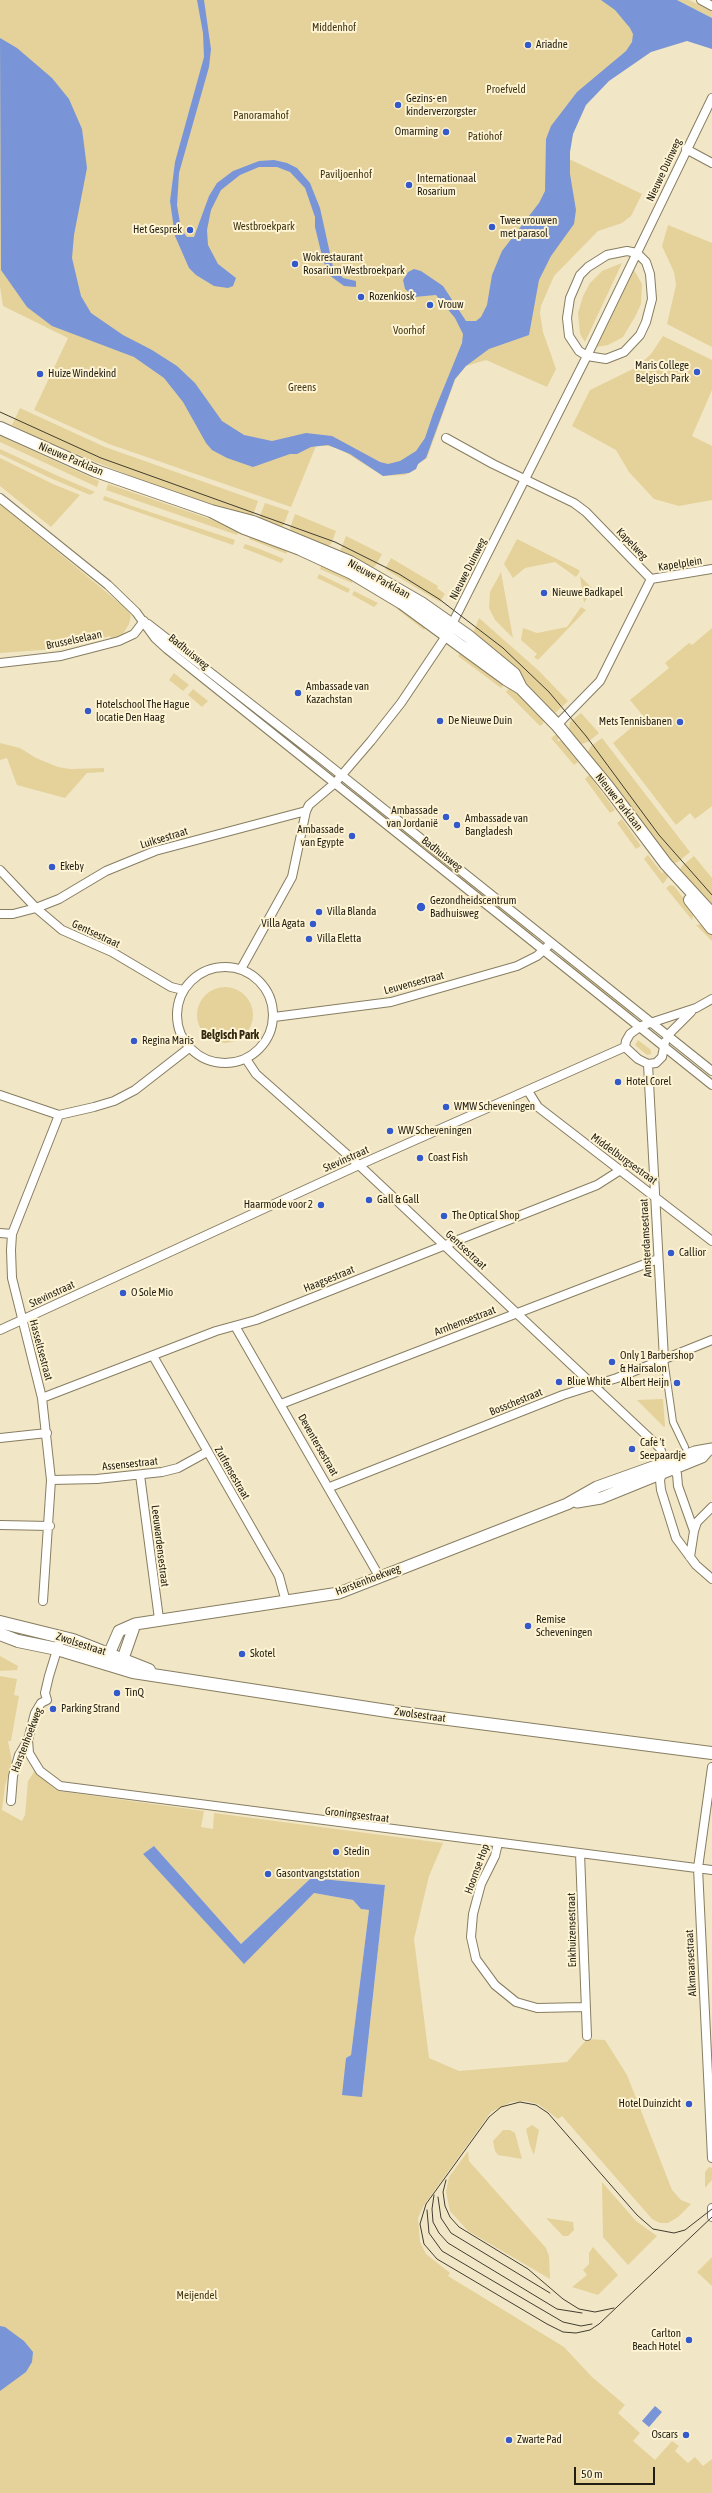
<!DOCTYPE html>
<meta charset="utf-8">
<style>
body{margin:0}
#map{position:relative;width:712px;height:2493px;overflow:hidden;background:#f1e7c7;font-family:"Asap Condensed",sans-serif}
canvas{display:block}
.scale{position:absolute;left:574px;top:2467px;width:81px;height:18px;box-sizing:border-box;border:2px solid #221e13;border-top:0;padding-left:5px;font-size:12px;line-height:14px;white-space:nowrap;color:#221e13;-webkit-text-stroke:3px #fef4d4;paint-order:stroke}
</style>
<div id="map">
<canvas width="712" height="2493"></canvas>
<div class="scale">50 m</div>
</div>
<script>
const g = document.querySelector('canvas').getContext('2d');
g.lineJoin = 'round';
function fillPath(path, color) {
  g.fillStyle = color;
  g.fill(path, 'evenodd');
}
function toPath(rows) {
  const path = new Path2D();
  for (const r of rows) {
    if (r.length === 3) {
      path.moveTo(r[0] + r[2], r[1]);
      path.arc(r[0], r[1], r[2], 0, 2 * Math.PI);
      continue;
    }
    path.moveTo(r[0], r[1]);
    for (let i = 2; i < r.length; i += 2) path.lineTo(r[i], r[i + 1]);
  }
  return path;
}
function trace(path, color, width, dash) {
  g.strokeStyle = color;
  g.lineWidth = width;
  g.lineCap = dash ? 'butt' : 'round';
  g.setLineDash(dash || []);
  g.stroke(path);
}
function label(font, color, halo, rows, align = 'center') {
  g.font = font + ' "Asap Condensed",sans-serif';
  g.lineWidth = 4;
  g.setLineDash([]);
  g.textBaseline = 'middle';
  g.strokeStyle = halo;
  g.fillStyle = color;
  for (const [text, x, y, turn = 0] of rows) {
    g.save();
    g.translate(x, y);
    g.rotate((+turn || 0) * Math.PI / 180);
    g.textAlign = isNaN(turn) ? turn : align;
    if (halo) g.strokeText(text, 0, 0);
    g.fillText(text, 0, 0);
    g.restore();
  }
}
const green = toPath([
 [0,0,612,0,643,39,576,106,561,162,570,165,569,159,642,194,631,216,622,223,598,231,554,276,541,306,540,313,543,332,556,369,547,387,486,360,466,366,455,380,427,458,418,464,416,469,405,475,383,476,340,449,328,446,316,446,291,507,109,444,34,410,68,338,3,306,0,287],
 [677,0,689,0,712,11,712,18],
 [668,225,712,243,712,347,667,324,676,285,674,272,662,246],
 [622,263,585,342,580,334,578,313,583,296,590,283,602,271],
 [634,270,642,284,641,304,636,315,623,337,608,345,597,347],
 [663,336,712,360,712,390,692,436,712,446,712,500,679,506,654,499,629,472,616,450,572,426,590,390,637,367,651,354],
 [20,408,105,447,258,501,252,518,143,481,49,443,12,425],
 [0,436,99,481,97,487,0,442],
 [0,449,58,476,95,492,90,495,48,477,0,454],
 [0,458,53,484,80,495,51,527,0,486],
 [108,484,239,529,237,535,106,490],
 [104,496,138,508,235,540,233,545,103,500],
 [265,503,289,511,283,526,278,528,258,521],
 [0,504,123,606,131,615,129,624,123,634,111,639,110,636,55,649,0,653],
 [295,514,336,531,331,544,326,548,293,534,290,528],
 [252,534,286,547,287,554,249,539],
 [346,536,382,554,376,565,371,570,339,554],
 [517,539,577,569,580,571,576,577,555,562,525,568,513,578,504,564],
 [245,544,257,548,284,559,281,563,243,548],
 [391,558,438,586,437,588,445,594,440,602,385,569],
 [322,564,353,576,352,583,320,569],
 [501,572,513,638,495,620,489,608,490,592],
 [319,574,350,589,348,593,317,578],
 [580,576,593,589,584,603],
 [354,591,378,603,374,607,352,595],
 [400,605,427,625,424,630,396,608],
 [581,607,586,610,538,660,534,657,537,654,521,640,523,628,537,633,567,627],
 [479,618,538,670,568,701,555,713,515,672,472,636],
 [712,628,712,806,695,819,690,813,676,825,613,743,644,717,630,700,669,668,665,663,689,643,692,645],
 [462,650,504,685,501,688,458,656],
 [180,651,316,758,313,762,179,654],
 [174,673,189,685,183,691,169,680],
 [509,688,512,688,544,718,543,724,540,726,506,692],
 [193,689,208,701,202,707,188,695],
 [581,713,599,733,588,742,581,744,569,730,570,722],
 [555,735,560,736,557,741,561,741,578,762,574,765,551,738],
 [602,738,690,852,678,862,672,864,588,752,591,746],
 [0,743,20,748,36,758,58,767,70,769,104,768,104,772,87,773,65,798,17,785,7,758,0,760],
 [589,775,615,810,610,813,585,779],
 [360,793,534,933,532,936,356,798],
 [622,819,641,846,636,849,617,823],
 [648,855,662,873,664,872,668,877,663,884,644,859],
 [694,856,712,878,712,907,678,873,682,866],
 [670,885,674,886,694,912,692,920,666,888],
 [704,924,712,932,712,941,696,925],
 [564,957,635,1015,631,1016,561,960],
 [225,1015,28],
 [638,1040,651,1050,651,1054,647,1055,635,1045],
 [663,1399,665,1426,664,1427,637,1400],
 [0,1656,18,1666,17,1670,0,1671],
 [0,1676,17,1679,14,1695,19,1696,11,1741,8,1741,12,1761,5,1786,2,1810,22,1821,25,1815,28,1781,36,1769,52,1787,58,1791,204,1811,201,1827,213,1829,214,1813,443,1843,429,1876,414,1939,429,2058,459,2071,567,2062,587,2039,605,2040,627,2075,672,2190,681,2200,691,2204,678,2217,668,2223,660,2223,652,2219,562,2116,558,2119,538,2104,525,2101,511,2102,491,2112,424,2205,418,2218,420,2242,426,2254,450,2273,448,2276,564,2347,592,2377,625,2405,618,2413,640,2433,633,2441,655,2460,672,2441,679,2446,675,2451,688,2463,695,2457,703,2466,712,2459,712,2493,0,2493],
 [154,1846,241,1944,311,1878,385,1885,362,2097,346,2058,351,2055,369,1910,361,1909,353,1900,314,1893,244,1963,143,1854],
 [532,2125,539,2130,534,2155,530,2146,526,2129],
 [503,2130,510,2130,515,2133,522,2159,498,2155,495,2151,493,2141],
 [468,2151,469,2161,546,2248,549,2256,550,2279,468,2231,450,2211,446,2192,449,2177],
 [709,2167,712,2168,712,2180,705,2188,705,2172],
 [602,2182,636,2221,657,2236,628,2265,603,2237],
 [546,2218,573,2222,574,2230,568,2236,563,2236],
 [593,2247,618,2275,598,2295,572,2287,587,2275,583,2270,589,2264,589,2253],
 [712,2257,712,2286,697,2272]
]);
const water = toPath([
 [197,0,204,0,211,49,209,67,179,173,177,205,181,229,187,237,194,237,209,196,217,183,233,171,259,161,274,160,287,163,297,168,310,183,320,208,333,267,343,278,356,281,356,287,344,286,329,275,323,260,315,227,315,217,305,188,290,172,277,167,259,167,240,175,221,190,211,210,207,230,208,245,218,264,236,278,233,286,228,288,214,286,196,275,189,268,175,236,170,201,175,162,204,57,203,33],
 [601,0,677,0,712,18,712,49,687,41,651,52,609,81,586,105,573,134,570,152,570,174,576,210,574,224,551,256,539,280,529,335,489,349,466,366,455,379,426,458,418,464,416,469,409,473,383,476,350,454,328,445,311,447,297,454,290,454,253,467,227,458,212,450,206,443,183,402,164,378,134,357,52,326,27,307,1,270,0,38,17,48,52,78,69,99,82,129,87,168,74,235,72,258,81,296,91,313,123,335,152,350,177,366,195,383,222,421,244,435,272,441,306,433,332,436,380,462,388,464,400,461,416,451,425,438,433,414,462,343,463,334,455,318,436,295,414,297,405,289,403,280,408,272,414,269,421,271,443,286,466,321,476,321,481,317,487,305,492,275,502,251,539,203,545,191,546,139,551,126,577,92,626,51,632,42,633,34,630,28,615,10],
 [154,1846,241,1944,311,1878,385,1885,362,2097,342,2095,346,2058,351,2055,369,1910,361,1909,353,1900,314,1893,244,1964,143,1854],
 [0,2326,5,2327,24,2341,33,2352,32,2362,26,2372,0,2391],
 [655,2406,662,2412,649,2427,642,2421]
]);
const pedestrian = toPath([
 [664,1359,673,1422,685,1447]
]);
const minor = toPath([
 [701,0,712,6],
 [686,149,712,163],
 [627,251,637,253,646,262,650,274,652,299,646,322,640,335,624,352,606,359,587,356,579,351,569,336,567,318,570,298,580,275,588,267,607,255,627,251],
 [446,438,493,464,574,503,586,512,651,579],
 [0,498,108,585,136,612,155,638,167,649,712,1085],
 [651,579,712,569],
 [148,624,320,758,712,1071],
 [0,663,61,656,119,641,134,634,144,621],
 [557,725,600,681,651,579],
 [0,870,36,908,59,899,106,871,155,851,306,811],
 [0,914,13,914,36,908,62,930,112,952,171,987,183,990],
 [225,1015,48],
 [241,969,292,877,306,811,309,805,335,783,371,741,401,703,446,636,587,356,712,98],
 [274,1017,391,1002,517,966,537,956,549,945],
 [667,1036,691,1012],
 [625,1047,626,1041,630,1034,641,1026,696,1008,712,999],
 [625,1047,638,1059,648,1064],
 [246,1059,256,1074,359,1165,660,1448,665,1463,660,1480,661,1490,676,1538,696,1565,712,1579],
 [648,1064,664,1359],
 [648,1064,656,1063,662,1057,665,1042],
 [528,1091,538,1107,712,1241],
 [0,1095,59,1115,94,1107,114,1101,135,1090,189,1048],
 [0,1233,12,1234],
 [235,1326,379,1576],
 [0,1330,359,1165,625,1047],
 [153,1356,279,1576,286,1602],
 [42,1398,216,1331,256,1320,597,1185,619,1171],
 [281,1404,658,1259],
 [0,1438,47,1433],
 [668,1466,677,1474,678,1486,694,1531,690,1557],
 [140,1475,159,1619],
 [51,1480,97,1479,162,1472,178,1468,207,1452],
 [330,1487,563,1395,617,1378,712,1340],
 [0,1525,50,1526],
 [694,1531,697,1522,712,1507],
 [43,1601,51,1480,42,1398,12,1278,11,1250,12,1234,59,1115],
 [28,1740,29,1753,40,1771,60,1786,712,1870],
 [712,1767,698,1868,712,2158],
 [11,1801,13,1776,19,1755,28,1740,35,1713,41,1703,47,1700,45,1693,49,1676,61,1637],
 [498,1843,495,1856,481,1884,473,1914,471,1937,476,1959,495,1985,516,2002,537,2008,585,2007],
 [580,1853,587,2036],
 [712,2208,712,2217]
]);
const tertiary = toPath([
 [577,1502,601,1498,702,1457,708,1450],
 [106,1661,119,1631,135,1624,339,1593,567,1504,597,1487,695,1452,712,1449],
 [120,1667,135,1624]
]);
const secondary = toPath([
 [0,428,96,471,211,511,244,528,300,549,352,573,402,603,506,679,521,688],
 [211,511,253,522,350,562,421,603,468,636,514,674,521,688,557,725,608,787,666,864,712,914],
 [690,900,712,928],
 [0,1622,73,1640,149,1670],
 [0,1634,18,1641,57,1649,133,1672,394,1712,712,1753]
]);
const tram = toPath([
 [0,412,101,458,335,542,399,574,439,599,503,648,549,692,586,736,659,835,712,895],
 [446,2180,443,2192,445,2206,450,2217,459,2227,528,2269,563,2299,579,2309,595,2312,614,2308],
 [434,2195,432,2209,433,2222,439,2233,448,2243,557,2309,582,2313],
 [438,2197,441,2218,451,2233,550,2293],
 [712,2209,685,2230,674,2233,653,2229,637,2215,548,2113,536,2105,520,2102,501,2107,489,2117,426,2204,420,2224,424,2244,437,2259,547,2324,563,2332,576,2333,590,2330,599,2324,712,2217],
 [427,2210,429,2233,442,2251,563,2322,581,2326,592,2324]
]);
const markers = [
 [528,45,4,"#3459ca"],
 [398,105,4,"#3459ca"],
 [446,132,4,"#3459ca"],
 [409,185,4,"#3459ca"],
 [492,227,4,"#3459ca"],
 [190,230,4,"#3459ca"],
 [295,264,4,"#3459ca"],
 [361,297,4,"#3459ca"],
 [430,305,4,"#3459ca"],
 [697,372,4,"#3459ca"],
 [40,374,4,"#3459ca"],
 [544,593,4,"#3459ca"],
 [298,693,4,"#3459ca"],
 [88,711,4,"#3459ca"],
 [440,721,4,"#3459ca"],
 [680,722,4,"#3459ca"],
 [446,817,4,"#3459ca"],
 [457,825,4,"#3459ca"],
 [352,836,4,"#3459ca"],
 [52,867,4,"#3459ca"],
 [421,907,5,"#3459ca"],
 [319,912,4,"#3459ca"],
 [313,924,4,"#3459ca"],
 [309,939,4,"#3459ca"],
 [134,1041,4,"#3459ca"],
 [618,1082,4,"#3459ca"],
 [446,1107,4,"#3459ca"],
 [390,1131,4,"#3459ca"],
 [420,1158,4,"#3459ca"],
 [369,1200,4,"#3459ca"],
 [321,1205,4,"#3459ca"],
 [444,1216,4,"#3459ca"],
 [671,1253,4,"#3459ca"],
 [123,1293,4,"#3459ca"],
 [612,1362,4,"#3459ca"],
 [559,1382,4,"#3459ca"],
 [677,1383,4,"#3459ca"],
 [632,1449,4,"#3459ca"],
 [528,1626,4,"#3459ca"],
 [242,1654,4,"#3459ca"],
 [117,1693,4,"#3459ca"],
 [53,1709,4,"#3459ca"],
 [336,1852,4,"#3459ca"],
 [268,1874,4,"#3459ca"],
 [689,2104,4,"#3459ca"],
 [689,2340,4,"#3459ca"],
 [686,2435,4,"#3459ca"],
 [509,2440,4,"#3459ca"]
];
const parkNames = [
 ["Middenhof",334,28],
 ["Proefveld",506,90],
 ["Panoramahof",261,116],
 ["Patiohof",485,137],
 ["Paviljoenhof",346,175],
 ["Westbroekpark",264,227],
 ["Voorhof",409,331],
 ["Greens",302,388],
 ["Meijendel",197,2296]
];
const poiNames = [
 ["Ariadne",536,45],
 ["Gezins- en",406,99],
 ["kinderverzorgster",406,112],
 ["Omarming",438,132,"right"],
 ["Internationaal",417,179],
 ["Rosarium",417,192],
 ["Twee vrouwen",500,221],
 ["met parasol",500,234],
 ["Het Gesprek",182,230,"right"],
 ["Wokrestaurant",303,258],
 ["Rosarium Westbroekpark",303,271],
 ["Rozenkiosk",369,297],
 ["Vrouw",438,305],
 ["Maris College",689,366,"right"],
 ["Belgisch Park",689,379,"right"],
 ["Huize Windekind",48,374],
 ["Nieuwe Badkapel",552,593],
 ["Ambassade van",306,687],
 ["Kazachstan",306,700],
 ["Hotelschool The Hague",96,705],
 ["locatie Den Haag",96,718],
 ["De Nieuwe Duin",448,721],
 ["Mets Tennisbanen",672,722,"right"],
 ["Ambassade",438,811,"right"],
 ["van Jordanië",438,824,"right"],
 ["Ambassade van",465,819],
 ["Bangladesh",465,832],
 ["Ambassade",344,830,"right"],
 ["van Egypte",344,843,"right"],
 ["Ekeby",60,867],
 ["Gezondheidscentrum",430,901],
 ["Badhuisweg",430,914],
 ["Villa Blanda",327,912],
 ["Villa Agata",305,924,"right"],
 ["Villa Eletta",317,939],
 ["Regina Maris",142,1041],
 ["Hotel Corel",626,1082],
 ["WMW Scheveningen",454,1107],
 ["WW Scheveningen",398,1131],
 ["Coast Fish",428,1158],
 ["Gall & Gall",377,1200],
 ["Haarmode voor 2",313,1205,"right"],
 ["The Optical Shop",452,1216],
 ["Callior",679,1253],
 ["O Sole Mio",131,1293],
 ["Only 1 Barbershop",620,1356],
 ["& Hairsalon",620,1369],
 ["Blue White",567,1382],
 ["Albert Heijn",669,1383,"right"],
 ["Cafe 't",640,1443],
 ["Seepaardje",640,1456],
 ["Remise",536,1620],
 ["Scheveningen",536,1633],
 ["Skotel",250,1654],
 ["TinQ",125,1693],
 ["Parking Strand",61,1709],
 ["Stedin",344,1852],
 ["Gasontvangststation",276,1874],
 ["Hotel Duinzicht",681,2104,"right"],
 ["Carlton",681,2334,"right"],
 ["Beach Hotel",681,2347,"right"],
 ["Oscars",678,2435,"right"],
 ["Zwarte Pad",517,2440]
];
const streetNames = [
 ["Nieuwe Duinweg",664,170,-65],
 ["Nieuwe Parklaan",71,459,23],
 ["Kapelweg",632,544,46],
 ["Kapelplein",680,564,-9],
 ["Nieuwe Duinweg",468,569,-63],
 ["Nieuwe Parklaan",379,579,29],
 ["Brusselselaan",74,640,-12],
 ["Badhuisweg",189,652,39],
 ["Nieuwe Parklaan",619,802,52],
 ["Luiksestraat",164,838,-17],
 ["Badhuisweg",442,854,38],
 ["Gentsestraat",96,934,25],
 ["Leuvensestraat",414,983,-15],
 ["Stevinstraat",346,1159,-24],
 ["Middelburgsestraat",624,1159,36],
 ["Amsterdamsestraat",646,1238,-93],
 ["Gentsestraat",466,1250,43],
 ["Haagsestraat",329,1279,-22],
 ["Stevinstraat",52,1294,-25],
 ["Arnhemsestraat",465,1321,-21],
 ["Hasseltsestraat",41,1350,75],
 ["Bosschestraat",516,1402,-22],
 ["Deventersestraat",318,1445,60],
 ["Assensestraat",130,1464,-6],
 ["Zutfensestraat",232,1473,60],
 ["Leeuwardensestraat",160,1546,83],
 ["Harstenhoekweg",368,1580,-21],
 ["Zwolsestraat",81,1644,18],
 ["Zwolsestraat",420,1715,8],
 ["Harstenhoekweg",27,1740,-69],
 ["Groningsestraat",357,1815,7],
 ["Hoornse Hop",477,1869,-70],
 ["Enkhuizensestraat",572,1930,-91],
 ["Alkmaarsestraat",691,1963,-93]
];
const neighbourhoodNames = [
 ["Belgisch Park",230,1035]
];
fillPath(green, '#e5d29a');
fillPath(water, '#7995d7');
trace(pedestrian, '#877d61', 8);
trace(minor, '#877d61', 10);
trace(tertiary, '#877d61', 13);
trace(secondary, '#877d61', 14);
trace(pedestrian, '#fff', 6);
trace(minor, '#fff', 8);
trace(tertiary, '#fff', 11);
trace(secondary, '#fff', 12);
trace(tram, '#423d2f', 1);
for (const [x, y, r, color] of markers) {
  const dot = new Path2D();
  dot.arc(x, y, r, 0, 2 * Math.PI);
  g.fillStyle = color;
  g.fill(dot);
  trace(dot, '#fef4d4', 1.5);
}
label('11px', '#413613', '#fef4d4', parkNames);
label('11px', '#221e13', '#fef4d4', poiNames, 'left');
label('11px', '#221e13', '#fef4d4', streetNames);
label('bold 12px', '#32290f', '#fef4d4', neighbourhoodNames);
</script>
